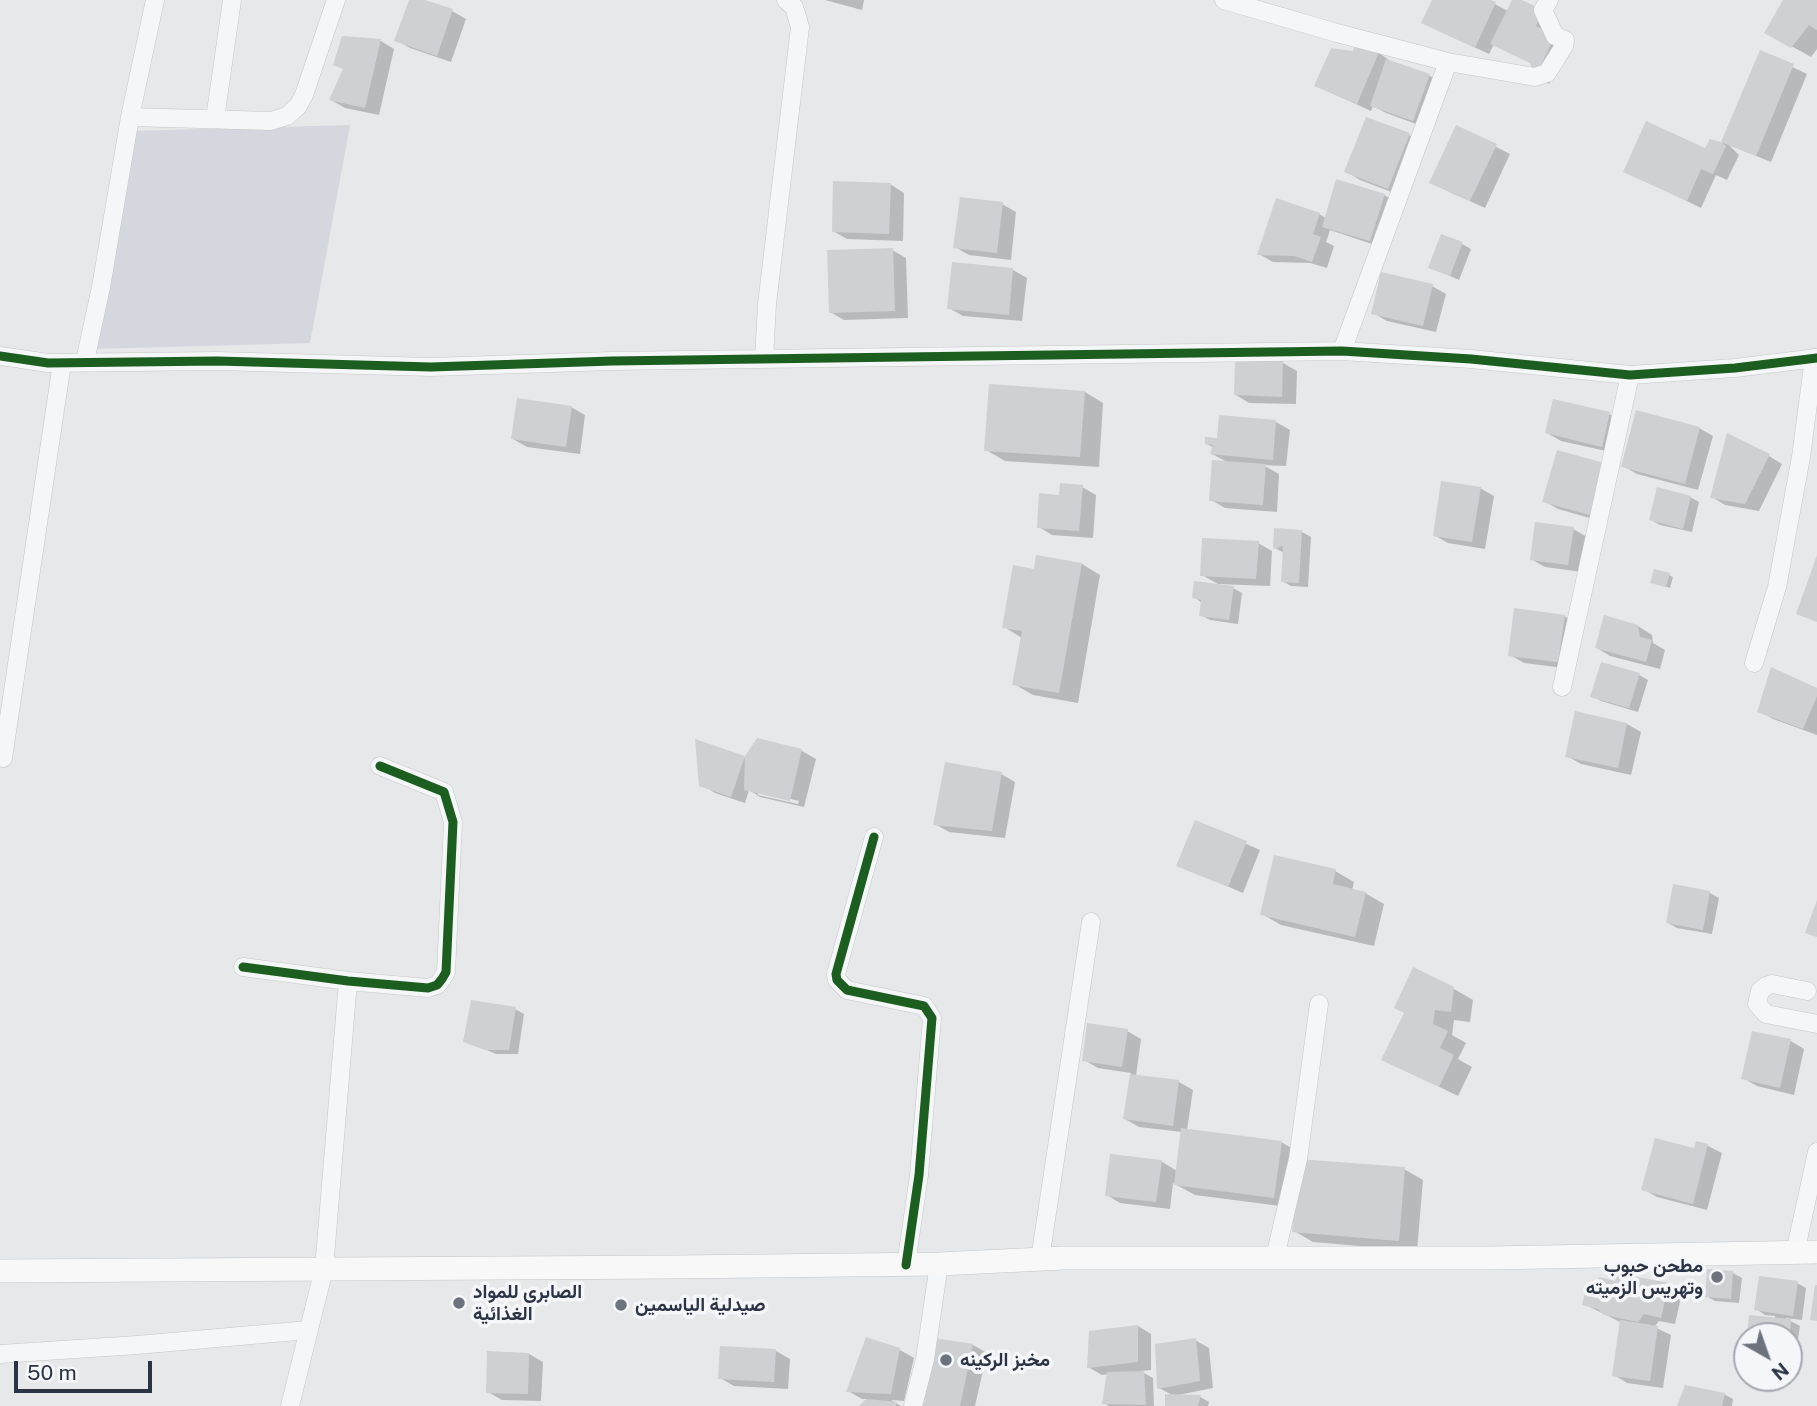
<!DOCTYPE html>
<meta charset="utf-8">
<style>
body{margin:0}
#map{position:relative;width:1817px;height:1406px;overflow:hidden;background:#e6e8ea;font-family:"Public Sans",sans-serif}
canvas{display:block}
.north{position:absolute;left:1733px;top:1322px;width:70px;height:70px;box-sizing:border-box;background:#f4f6f9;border:2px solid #a4a8b1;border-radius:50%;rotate:140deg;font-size:19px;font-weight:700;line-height:28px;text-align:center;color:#2b3445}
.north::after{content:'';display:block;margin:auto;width:24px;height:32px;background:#6c737f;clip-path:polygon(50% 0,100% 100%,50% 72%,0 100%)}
.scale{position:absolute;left:14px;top:1361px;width:138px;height:32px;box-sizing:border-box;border:4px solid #2b3445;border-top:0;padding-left:9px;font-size:21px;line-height:24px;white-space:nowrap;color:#2b3445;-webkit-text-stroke:5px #f4f6f9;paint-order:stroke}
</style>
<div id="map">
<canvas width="1817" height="1406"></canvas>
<div class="north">N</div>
<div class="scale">50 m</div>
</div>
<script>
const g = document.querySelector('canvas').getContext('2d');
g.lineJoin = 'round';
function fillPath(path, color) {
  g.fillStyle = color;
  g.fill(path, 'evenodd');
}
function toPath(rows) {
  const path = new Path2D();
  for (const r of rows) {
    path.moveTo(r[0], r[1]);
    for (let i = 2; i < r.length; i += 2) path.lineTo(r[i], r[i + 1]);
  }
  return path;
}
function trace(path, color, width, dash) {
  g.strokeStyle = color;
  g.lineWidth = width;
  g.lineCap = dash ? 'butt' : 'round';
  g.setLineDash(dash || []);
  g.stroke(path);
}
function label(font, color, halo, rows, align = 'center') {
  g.font = font + ' "Public Sans",Vazirmatn,sans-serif';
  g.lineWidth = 7;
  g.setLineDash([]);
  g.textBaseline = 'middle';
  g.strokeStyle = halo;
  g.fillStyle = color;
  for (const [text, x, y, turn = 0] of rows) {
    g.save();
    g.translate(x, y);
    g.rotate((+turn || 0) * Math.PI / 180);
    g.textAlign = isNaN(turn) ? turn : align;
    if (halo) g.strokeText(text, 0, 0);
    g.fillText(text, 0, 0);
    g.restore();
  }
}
const built = toPath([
 [350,125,310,343,93,349,130,131]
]);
const shadow = toPath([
 [411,0,420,0,452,11,466,19,451,62,410,48,396,40],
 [825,0,864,0,862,10],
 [1434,0,1487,0,1508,11,1514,0,1518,0,1568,45,1549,84,1536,76,1532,63,1494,44,1489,54,1437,30],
 [1785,0,1817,0,1817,49,1811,57,1766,32],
 [343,37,381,41,394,49,379,115,345,108,331,100,344,70],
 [1357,44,1379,53,1392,62,1430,76,1443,84,1427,128,1386,113,1373,106,1371,111,1316,86,1354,53],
 [1761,52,1807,74,1771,162,1729,145,1739,155,1727,180,1716,175,1701,208,1625,171,1706,150,1722,144],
 [1457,127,1510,154,1485,208,1445,190],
 [1409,135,1423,143,1402,196,1360,180,1347,172],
 [890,184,904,193,903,241,847,239,833,231],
 [1384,195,1398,203,1384,248,1330,230,1326,242,1334,246,1327,268,1310,263,1273,262,1259,254,1319,214,1326,218],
 [1002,204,1016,212,1011,260,969,255,955,247],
 [1462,244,1471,249,1459,280,1430,267],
 [892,250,906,258,908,318,844,320,830,312],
 [1013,270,1027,278,1022,321,963,316,949,308],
 [1432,286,1446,294,1436,332,1387,321,1373,313],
 [1283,363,1297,371,1296,404,1249,403,1236,395],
 [1085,392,1103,403,1099,467,1005,461,986,450],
 [571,407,585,415,580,454,527,447,513,439],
 [1609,414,1623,422,1615,453,1561,441,1547,433],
 [1276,422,1290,430,1286,466,1263,465,1279,474,1277,512,1225,508,1211,500,1229,463,1212,454,1214,448,1207,444],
 [1699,428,1713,436,1698,490,1637,474,1623,466],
 [1769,456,1782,464,1759,511,1725,505,1712,497],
 [1604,465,1604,522,1558,509,1544,501],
 [1082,487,1096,495,1093,538,1052,535,1039,527,1061,496],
 [1480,488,1494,496,1485,549,1448,543,1434,535],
 [1690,497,1699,502,1692,532,1660,525,1651,520],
 [1573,529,1587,537,1582,572,1545,567,1531,559],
 [1302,532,1311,537,1308,587,1291,586,1282,581,1284,553,1275,548],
 [1258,543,1272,551,1270,586,1218,584,1202,575],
 [1082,564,1100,575,1078,703,1033,695,1014,684,1022,638,1004,627,1035,571],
 [1669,575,1673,577,1670,588,1652,582],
 [1233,588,1242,593,1238,624,1210,620,1201,615,1202,603,1194,597],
 [1564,616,1578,624,1572,669,1524,663,1510,655],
 [1638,626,1652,635,1653,643,1665,650,1660,669,1610,656,1597,648],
 [1639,675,1648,680,1638,712,1601,701,1592,696],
 [1817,690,1817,735,1773,719,1759,711],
 [1627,724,1641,732,1631,775,1581,764,1567,756],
 [758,740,802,751,816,759,804,807,760,797,749,790,745,803,715,793,701,784,697,741,745,758],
 [758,791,799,801,798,804,758,795],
 [1001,774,1015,782,1005,838,949,832,935,824],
 [1196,822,1260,850,1243,893,1178,865],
 [1335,871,1354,882,1352,890,1365,893,1384,904,1374,946,1281,925,1262,914],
 [1674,887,1710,893,1719,898,1712,934,1677,928,1668,923],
 [1454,989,1473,1000,1470,1022,1454,1020,1452,1035,1466,1043,1458,1059,1472,1067,1458,1096,1384,1060],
 [515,1009,524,1014,518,1054,496,1054,465,1041],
 [1127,1031,1141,1039,1136,1076,1179,1082,1193,1090,1187,1130,1281,1142,1300,1153,1299,1161,1404,1169,1423,1180,1417,1251,1313,1242,1294,1231,1296,1208,1195,1195,1173,1183,1170,1209,1120,1203,1107,1195,1161,1161,1177,1171,1182,1132,1139,1127,1125,1119,1131,1073,1098,1068,1084,1060],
 [1791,1041,1804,1049,1794,1095,1757,1086,1743,1078],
 [1697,1143,1708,1146,1722,1153,1707,1210,1657,1197,1643,1189,1695,1151],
 [1709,1271,1733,1273,1742,1278,1739,1303,1715,1301,1706,1296],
 [1617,1283,1668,1285,1682,1293,1675,1324,1659,1321,1654,1327,1671,1335,1663,1388,1627,1383,1614,1375,1622,1323,1584,1304,1599,1287],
 [1797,1283,1806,1288,1802,1320,1785,1318,1800,1326,1798,1339,1791,1338,1789,1356,1789,1336,1749,1336,1751,1317,1775,1319,1775,1316,1765,1315,1756,1309],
 [1138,1326,1151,1334,1151,1370,1140,1371,1153,1378,1154,1406,1109,1406,1104,1403,1108,1374,1102,1375,1088,1367],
 [867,1339,900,1350,914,1358,904,1401,891,1400,901,1406,861,1406,868,1399,862,1399,848,1391],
 [929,1339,973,1345,987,1353,975,1406,915,1406],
 [1195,1340,1209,1348,1213,1388,1178,1395,1200,1397,1209,1402,1208,1406,1166,1406,1174,1396,1159,1388],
 [776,1351,790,1359,788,1389,734,1386,720,1378],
 [529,1354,543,1362,541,1401,502,1400,488,1392],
 [1724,1394,1733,1399,1732,1406,1679,1406]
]);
const building = toPath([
 [409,0,425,0,453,9,437,56,394,41],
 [1432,0,1491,0,1496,2,1475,48,1421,23],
 [1512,0,1522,0,1543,10,1536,26,1555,36,1535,77,1530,63,1490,44],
 [1783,0,1817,0,1817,30,1809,25,1791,48,1764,33],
 [342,36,381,39,365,108,329,100,343,69,333,65],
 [1356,42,1379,52,1357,104,1314,86,1331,48,1353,51],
 [1760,50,1794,64,1756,156,1721,142],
 [1386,59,1430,74,1413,121,1370,106],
 [1366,117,1410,133,1388,189,1344,172],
 [1646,121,1705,148,1710,139,1721,142,1726,146,1713,174,1701,169,1687,201,1623,172],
 [1456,125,1497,144,1470,201,1429,183],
 [1336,179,1385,194,1370,241,1322,227],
 [833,181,891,183,889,234,832,232],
 [960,197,1003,202,997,253,953,248],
 [1276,198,1320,213,1313,234,1321,237,1312,262,1294,256,1257,255],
 [1441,234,1463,242,1450,276,1428,268],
 [893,248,895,311,829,313,827,250],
 [952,262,1013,268,1009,315,947,309],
 [1381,272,1433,284,1423,326,1371,314],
 [1235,360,1283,361,1282,397,1234,395],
 [989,384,1085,391,1080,457,984,451],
 [517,398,572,406,566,447,511,439],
 [1553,399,1610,412,1602,447,1545,433],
 [1636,410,1700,427,1685,484,1621,467],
 [1219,415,1276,420,1273,460,1210,454,1213,445,1205,444,1205,437,1217,438],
 [1727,433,1770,454,1745,504,1710,498],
 [1557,450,1604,463,1590,515,1542,502],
 [1212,460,1266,464,1263,505,1209,501],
 [1441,481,1481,487,1472,542,1433,536],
 [1060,483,1083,485,1079,531,1037,528,1039,493,1059,495],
 [1657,487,1691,496,1683,529,1649,520],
 [1535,522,1574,527,1568,565,1530,560],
 [1274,528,1302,530,1299,583,1281,582,1283,546,1273,549],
 [1202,538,1259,541,1256,579,1200,576],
 [1036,555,1082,563,1059,693,1012,685,1022,631,1002,628,1013,565,1034,569],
 [1817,555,1817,622,1796,614],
 [1654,569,1670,573,1666,587,1650,583],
 [1194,581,1234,586,1229,620,1199,616,1201,600,1192,598],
 [1514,608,1565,615,1558,662,1508,656],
 [1604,615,1638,625,1640,637,1652,640,1646,662,1595,648],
 [1601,662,1640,673,1629,708,1590,697],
 [1771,667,1817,688,1817,696,1803,729,1757,712],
 [1575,711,1627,723,1618,768,1565,757],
 [757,738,802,749,790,801,744,790,745,756],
 [695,739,745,756,731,797,699,786],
 [945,762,1002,772,992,831,933,825],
 [1195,820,1247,841,1228,887,1176,866],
 [1274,855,1336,869,1333,884,1366,892,1355,937,1260,915],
 [1673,884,1710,891,1703,930,1666,923],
 [1817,900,1817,937,1805,933],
 [1413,967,1454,987,1451,1012,1435,1010,1433,1024,1448,1031,1440,1048,1454,1055,1439,1087,1381,1060,1404,1013,1394,1008],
 [471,1000,516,1007,509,1050,485,1050,463,1042],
 [1087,1023,1128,1029,1122,1067,1082,1061],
 [1752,1031,1791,1039,1780,1088,1741,1079],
 [1130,1074,1179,1080,1173,1126,1123,1119],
 [1181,1128,1282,1141,1274,1198,1174,1185],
 [1655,1138,1694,1148,1696,1141,1708,1144,1693,1204,1641,1190],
 [1110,1154,1162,1160,1156,1202,1105,1196],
 [1298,1159,1405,1167,1399,1241,1292,1232],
 [1707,1269,1733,1271,1731,1299,1705,1297],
 [1617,1273,1669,1283,1661,1318,1644,1314,1638,1322,1604,1315,1598,1309,1582,1305,1587,1283,1597,1285,1599,1277,1615,1281],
 [1759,1276,1798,1281,1793,1316,1754,1310],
 [1815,1285,1817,1285,1817,1321,1810,1320],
 [1749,1315,1791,1319,1790,1335,1747,1336],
 [1620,1320,1658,1326,1650,1381,1612,1376],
 [1138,1325,1138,1362,1087,1368,1089,1331],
 [866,1337,900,1348,891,1394,846,1392],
 [928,1337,973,1344,960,1406,913,1406],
 [1196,1338,1200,1381,1157,1389,1155,1344],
 [720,1346,776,1349,774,1382,718,1379],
 [487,1351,529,1353,528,1394,486,1393],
 [1144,1371,1146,1405,1102,1404,1107,1372],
 [1685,1385,1725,1393,1722,1406,1677,1406],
 [1165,1394,1201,1395,1198,1406,1165,1406],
 [866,1399,897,1402,896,1406,859,1406]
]);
const minor = toPath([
 [1224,0,1337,33,1448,62,1535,77,1547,73,1564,46,1565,40,1555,36,1543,10,1549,0],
 [130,117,271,121,287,116,298,106,304,95,336,0],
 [215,119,232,0],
 [1342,351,1448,62],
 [0,356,48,363,217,361,431,367,612,361,1342,351,1471,359,1630,375,1735,368,1817,358],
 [764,359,767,304,800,27,794,7,786,0],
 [85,361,101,287,130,117,155,0],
 [1754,663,1777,587,1801,457,1814,358],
 [1562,687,1630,375],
 [3,758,62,363],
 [874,837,836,974,837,980,847,990,924,1006,932,1018,919,1175,906,1265],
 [243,967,348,981,428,988,437,985,442,979,446,972,453,822,444,792,380,766],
 [1807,991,1772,984,1766,986,1760,991,1757,1004,1766,1014,1817,1024],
 [1795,1253,1817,1152],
 [1275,1257,1298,1159,1319,1004],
 [1040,1259,1091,922],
 [0,1354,137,1345,309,1330],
 [290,1406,324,1269,348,981],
 [913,1406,925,1359,939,1264]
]);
const major = toPath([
 [0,1271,674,1267,939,1264,1064,1258,1490,1258,1817,1252]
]);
const cycleway = toPath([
 [0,356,48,363,217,361,431,367,612,361,1342,351,1471,359,1630,375,1735,368,1817,358],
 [874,837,836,974,837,980,847,990,924,1006,932,1018,919,1175,906,1265],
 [243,967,348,981,428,988,437,985,442,979,446,972,453,822,444,792,380,766]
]);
const markers = [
 [1717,1277,7,"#6c737f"],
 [459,1303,7,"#6c737f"],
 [621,1305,7,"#6c737f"],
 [946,1360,7,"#6c737f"]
];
const poiNames = [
 ["مطحن حبوب",1703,1266,"right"],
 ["وتهريس الزميته",1703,1288,"right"],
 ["الصابري للمواد",473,1292],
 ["الغذائية",473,1314],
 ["صيدلية الياسمين",635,1305],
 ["مخبز الركينه",960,1360]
];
fillPath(built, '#d4d7dd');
fillPath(shadow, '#0003');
fillPath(building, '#ced0d3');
trace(minor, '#c4c6c8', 19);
trace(major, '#c2c5c8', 24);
trace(minor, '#f5f6f7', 18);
trace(major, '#f8f8f8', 23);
trace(cycleway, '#1b5e20', 9);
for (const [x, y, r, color] of markers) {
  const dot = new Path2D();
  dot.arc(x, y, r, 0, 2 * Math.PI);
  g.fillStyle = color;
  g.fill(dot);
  trace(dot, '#f4f6f9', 2.5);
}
label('bold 19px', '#2b3445', '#f4f6f9', poiNames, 'left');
</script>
